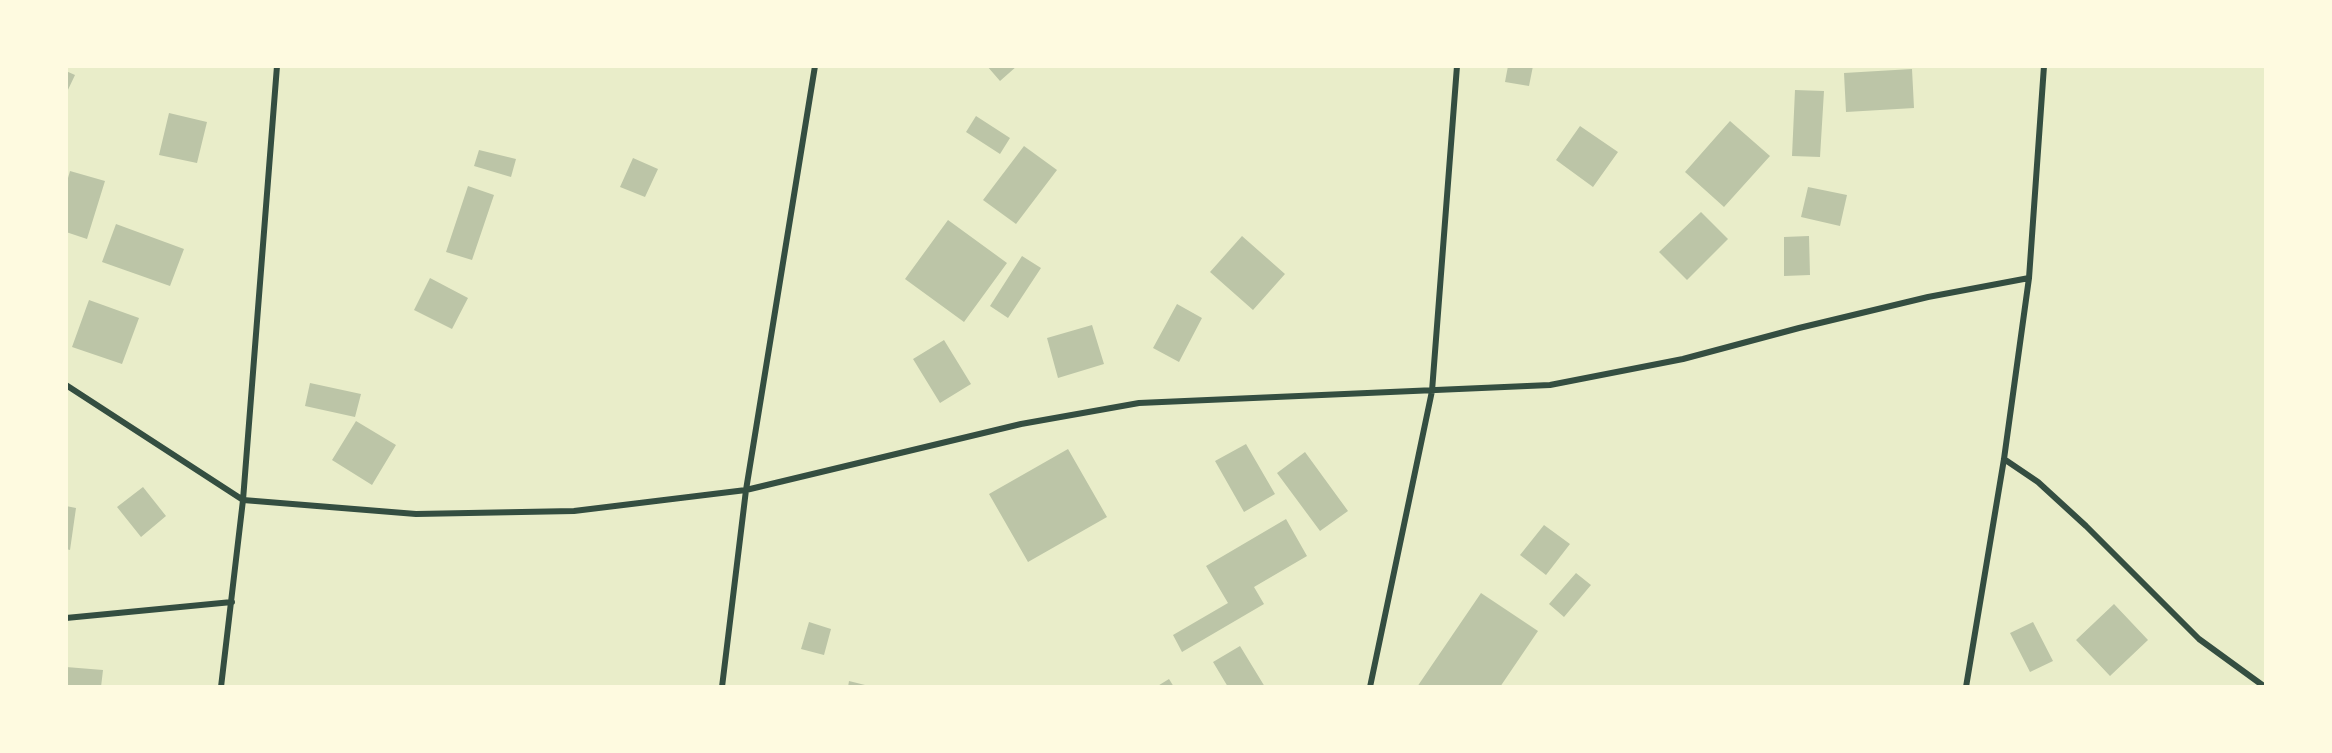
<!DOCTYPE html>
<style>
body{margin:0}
#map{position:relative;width:2332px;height:753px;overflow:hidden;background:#e9edc9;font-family:Raleway,sans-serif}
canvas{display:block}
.frame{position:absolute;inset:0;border:68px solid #fefae0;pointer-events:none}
</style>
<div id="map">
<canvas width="2332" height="753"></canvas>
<div class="frame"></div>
</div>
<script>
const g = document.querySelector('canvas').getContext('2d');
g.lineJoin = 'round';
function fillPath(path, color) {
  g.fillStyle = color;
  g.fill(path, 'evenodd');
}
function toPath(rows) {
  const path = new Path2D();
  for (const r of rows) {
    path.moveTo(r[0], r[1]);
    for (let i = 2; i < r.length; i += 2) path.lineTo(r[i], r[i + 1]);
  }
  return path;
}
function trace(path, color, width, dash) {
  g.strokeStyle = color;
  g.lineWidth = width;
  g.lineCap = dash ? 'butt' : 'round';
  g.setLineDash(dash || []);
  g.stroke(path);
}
const building = toPath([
 [987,66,1017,66,1000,81],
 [1508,66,1533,66,1529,86,1505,82],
 [1912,69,1914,108,1846,112,1844,73],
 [66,71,75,75,66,94],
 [1795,90,1824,91,1820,157,1792,156],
 [169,113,207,122,197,163,159,155],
 [976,116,1010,138,1000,154,966,132],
 [1730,121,1770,156,1724,207,1685,172],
 [1580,126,1618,152,1593,187,1556,160],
 [1024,146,1057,170,1016,224,983,200],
 [479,150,516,159,511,177,474,166],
 [633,158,658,169,645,197,620,187],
 [70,171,105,181,87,239,66,232,66,185],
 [468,186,494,195,472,260,446,252],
 [1808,187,1847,195,1840,226,1801,217],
 [1701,212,1728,239,1687,280,1659,252],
 [948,220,1007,263,964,322,905,279],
 [116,224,184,249,170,286,102,262],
 [1242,236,1285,274,1253,310,1210,272],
 [1809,236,1810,275,1784,276,1784,237],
 [1022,256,1041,268,1008,318,990,306],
 [430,278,468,298,452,329,414,310],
 [89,300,139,318,122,364,72,347],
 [1177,304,1202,318,1179,362,1153,348],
 [1092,325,1104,364,1058,378,1047,338],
 [944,340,971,384,940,403,913,359],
 [310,383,361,394,355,417,305,406],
 [356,421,396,445,372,485,332,460],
 [1246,444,1275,494,1244,512,1215,461],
 [1068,449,1107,517,1028,562,989,494],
 [1305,452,1348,511,1320,531,1277,473],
 [143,487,166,516,141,537,117,507],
 [66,506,76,508,70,550,66,549],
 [1286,519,1307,556,1254,587,1264,604,1182,652,1173,635,1228,603,1206,566],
 [1544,525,1570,544,1546,575,1520,555],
 [1576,573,1591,585,1564,617,1549,604],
 [1481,593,1538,631,1500,687,1417,687],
 [2114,604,2148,640,2110,676,2076,640],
 [809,622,831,629,824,655,801,649],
 [2033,622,2053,661,2030,672,2010,633],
 [1240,646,1265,687,1228,687,1213,662],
 [66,667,103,670,101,687,66,687],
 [1169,679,1174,687,1156,687],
 [849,681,869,686,869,687,848,687]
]);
const minor = toPath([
 [66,385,243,500,416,514,574,511,746,490,1021,424,1139,403,1550,385,1683,359,1799,328,1928,297,2029,278],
 [2004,459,2038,482,2086,526,2199,639,2265,687],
 [66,618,232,602],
 [221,687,243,500,277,66],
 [722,687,746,490,815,66],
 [1370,687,1432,391,1457,66],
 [1966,687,2004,459,2029,278,2044,66]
]);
fillPath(building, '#bcc5a7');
trace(minor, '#344e41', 6);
</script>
